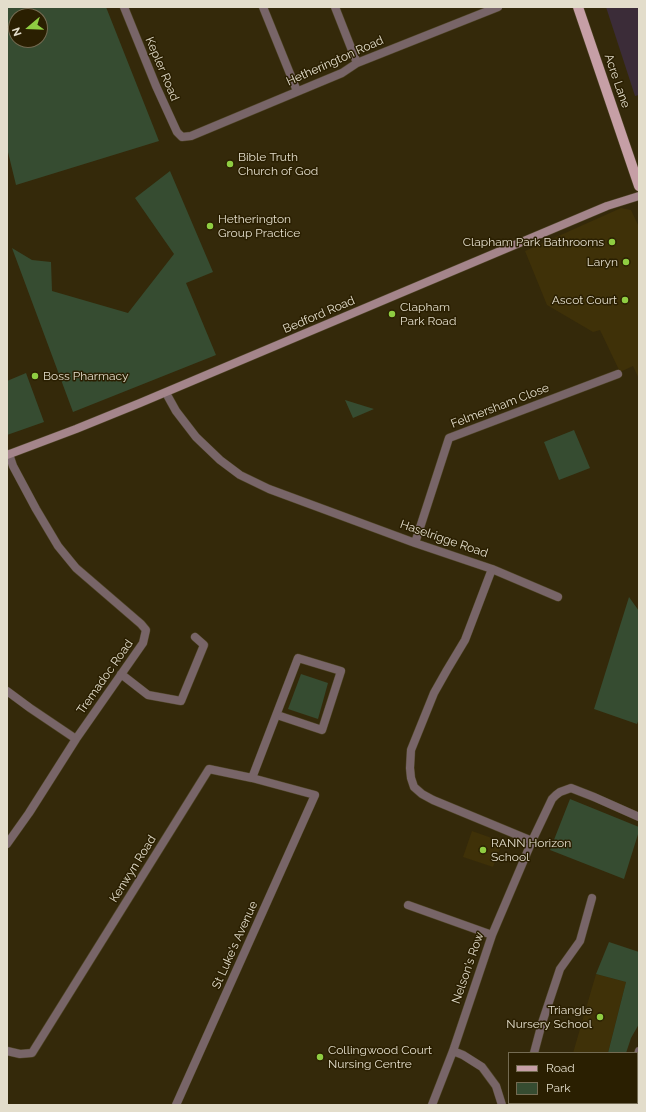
<!DOCTYPE html>
<style>
body{margin:0}
#map{position:relative;width:646px;height:1112px;overflow:hidden;background:#34290a;font-family:Raleway,sans-serif}
canvas{display:block}
.frame{position:absolute;inset:0;border:8px solid #e3ddcb;pointer-events:none}
.legend{position:absolute;left:508px;top:1052px;width:130px;height:52px;box-sizing:border-box;background:#2a1f01;border:1px solid #746b52;margin:0;padding:5px 7px;list-style:none;font-size:12px;color:#e3ddcb}
.legend li{display:flex;align-items:center;gap:8px;height:20px}
.legend b{width:20px;border:1px solid #746b52}
.north{position:absolute;left:8px;top:8px;width:40px;height:40px;box-sizing:border-box;background:#2a1f01;border:1px solid #746b52;border-radius:50%;rotate:251deg;font-size:11px;font-weight:700;line-height:16px;text-align:center;color:#e3ddcb}
.north::after{content:'';display:block;margin:auto;width:14px;height:18px;background:#8fcd42;clip-path:polygon(50% 0,100% 100%,50% 72%,0 100%)}
</style>
<div id="map">
<canvas width="646" height="1112"></canvas>
<div class="frame"></div>
<ul class="legend">
<li><b style="height:5px;background:#c69fa6"></b>Road</li>
<li><b style="height:11px;background:#364c31"></b>Park</li>
</ul>
<div class="north">N</div>
</div>
<script>
const g = document.querySelector('canvas').getContext('2d');
g.lineJoin = 'round';
function fillPath(path, color) {
  g.fillStyle = color;
  g.fill(path, 'evenodd');
}
function toPath(rows) {
  const path = new Path2D();
  for (const r of rows) {
    path.moveTo(r[0], r[1]);
    for (let i = 2; i < r.length; i += 2) path.lineTo(r[i], r[i + 1]);
  }
  return path;
}
function trace(path, color, width, dash) {
  g.strokeStyle = color;
  g.lineWidth = width;
  g.lineCap = dash ? 'butt' : 'round';
  g.setLineDash(dash || []);
  g.stroke(path);
}
function label(font, color, halo, rows, align = 'center') {
  g.font = font + ' Raleway,sans-serif';
  g.lineWidth = 3;
  g.setLineDash([]);
  g.textBaseline = 'middle';
  g.strokeStyle = halo;
  g.fillStyle = color;
  for (const [text, x, y, turn = 0] of rows) {
    g.save();
    g.translate(x, y);
    g.rotate((+turn || 0) * Math.PI / 180);
    g.textAlign = isNaN(turn) ? turn : align;
    if (halo) g.strokeText(text, 0, 0);
    g.fillText(text, 0, 0);
    g.restore();
  }
}
const built = toPath([
 [621,208,631,210,639,227,639,379,633,366,620,372,600,330,593,332,547,305,525,251],
 [472,831,503,842,493,867,463,857],
 [596,974,626,982,608,1053,573,1053]
]);
const industrial = toPath([
 [606,7,639,7,639,95,635,96]
]);
const green = toPath([
 [7,7,106,7,159,141,16,185,7,148],
 [16,16,40,16,40,40,16,40],
 [170,171,213,272,186,283,216,355,73,412,12,248,32,260,51,262,52,291,128,313,174,254,135,198],
 [26,373,44,422,7,435,7,381],
 [345,400,374,409,353,418],
 [574,430,590,468,559,480,544,442],
 [629,597,639,611,639,719,637,724,594,709],
 [301,674,328,683,318,719,288,709],
 [570,799,639,827,639,831,624,879,550,850],
 [609,942,639,952,639,1024,631,1038,626,1053,608,1053,626,982,596,974],
 [526,1103,613,1103,612,1105,525,1105]
]);
const street = toPath([
 [124,7,156,86,177,132,182,137,191,136,342,73,357,63,498,7],
 [263,7,297,91],
 [335,7,357,63],
 [166,393,176,411,196,437,220,460,240,475,269,489,415,543,492,569,465,640,447,670,434,693,411,750,410,768,411,778,414,787,422,794,433,800,532,841],
 [415,543,449,438,618,374],
 [492,569,558,597],
 [121,674,148,695,181,701,204,645,195,637],
 [7,691,30,708,76,739],
 [252,778,298,658,341,671,322,730,277,715],
 [7,844,29,813,76,739,143,643,146,630,141,624,76,568,58,546,36,509,13,466,9,454],
 [408,905,492,935],
 [7,1051,20,1054,32,1053,209,769,252,778,315,795,176,1105],
 [453,1051,463,1055,482,1067,496,1086,502,1105],
 [534,1053,542,1023,560,969,580,941,592,898],
 [637,1058,639,1051],
 [432,1105,453,1051,492,935,532,841,552,799,556,795,560,792,571,788,594,797,639,817],
 [626,1105,626,1103]
]);
const secondary = toPath([
 [7,455,76,429,140,403,607,206,639,196]
]);
const primary = toPath([
 [578,7,639,186]
]);
const markers = [
 [230,164,4,"#8fcd42"],
 [210,226,4,"#8fcd42"],
 [612,242,4,"#8fcd42"],
 [626,262,4,"#8fcd42"],
 [625,300,4,"#8fcd42"],
 [392,314,4,"#8fcd42"],
 [35,376,4,"#8fcd42"],
 [483,850,4,"#8fcd42"],
 [600,1017,4,"#8fcd42"],
 [320,1057,4,"#8fcd42"]
];
const streetNames = [
 ["Hetherington Road",335,61,-24],
 ["Kepler Road",162,69,67],
 ["Acre Lane",617,81,71],
 ["Bedford Road",319,315,-23],
 ["Felmersham Close",500,406,-21],
 ["Haselrigge Road",444,539,19],
 ["Tremadoc Road",105,677,-55],
 ["Kenwyn Road",133,869,-58],
 ["St Luke's Avenue",235,945,-66],
 ["Nelson's Row",468,968,-71]
];
const poiNames = [
 ["Bible Truth",238,157],
 ["Church of God",238,171],
 ["Hetherington",218,219],
 ["Group Practice",218,233],
 ["Clapham Park Bathrooms",604,242,"right"],
 ["Laryn",618,262,"right"],
 ["Ascot Court",617,300,"right"],
 ["Clapham",400,307],
 ["Park Road",400,321],
 ["Boss Pharmacy",43,376],
 ["RANN Horizon",491,843],
 ["School",491,857],
 ["Triangle",592,1010,"right"],
 ["Nursery School",592,1024,"right"],
 ["Collingwood Court",328,1050],
 ["Nursing Centre",328,1064]
];
fillPath(built, '#3f3108');
fillPath(industrial, '#3b2c38');
fillPath(green, '#364c31');
trace(street, '#504629', 9);
trace(secondary, '#504629', 9);
trace(primary, '#504629', 11);
trace(street, '#786568', 8);
trace(secondary, '#a4858b', 8);
trace(primary, '#c69fa6', 10);
for (const [x, y, r, color] of markers) {
  const dot = new Path2D();
  dot.arc(x, y, r, 0, 2 * Math.PI);
  g.fillStyle = color;
  g.fill(dot);
  trace(dot, '#2a1f01', 1.5);
}
label('12px', '#e3ddcb', '#2a1f01', streetNames);
label('12px', '#e3ddcb', '#2a1f01', poiNames, 'left');
</script>
